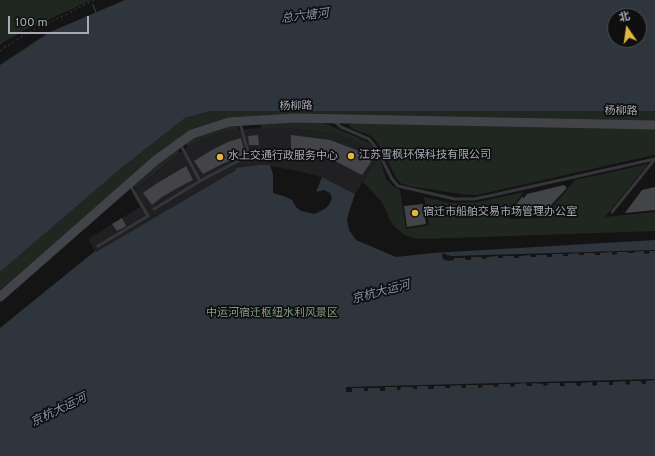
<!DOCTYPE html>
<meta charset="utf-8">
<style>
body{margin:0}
#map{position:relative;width:655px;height:456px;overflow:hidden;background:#141415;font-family:Overpass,"Noto Sans SC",sans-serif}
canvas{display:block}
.north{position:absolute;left:607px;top:8px;width:40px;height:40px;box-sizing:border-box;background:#0f0f10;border:1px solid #4b4d52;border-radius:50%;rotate:347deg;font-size:11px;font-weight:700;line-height:16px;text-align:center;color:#a6aab4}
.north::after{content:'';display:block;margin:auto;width:14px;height:18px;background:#e3b73e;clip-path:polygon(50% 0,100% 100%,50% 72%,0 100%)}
.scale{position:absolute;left:8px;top:16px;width:81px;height:18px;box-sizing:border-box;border:2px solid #a6aab4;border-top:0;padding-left:5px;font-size:12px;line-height:14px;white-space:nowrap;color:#a6aab4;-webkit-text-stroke:3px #0f0f10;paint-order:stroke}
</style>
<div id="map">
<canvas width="655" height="456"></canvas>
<div class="north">北</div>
<div class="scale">100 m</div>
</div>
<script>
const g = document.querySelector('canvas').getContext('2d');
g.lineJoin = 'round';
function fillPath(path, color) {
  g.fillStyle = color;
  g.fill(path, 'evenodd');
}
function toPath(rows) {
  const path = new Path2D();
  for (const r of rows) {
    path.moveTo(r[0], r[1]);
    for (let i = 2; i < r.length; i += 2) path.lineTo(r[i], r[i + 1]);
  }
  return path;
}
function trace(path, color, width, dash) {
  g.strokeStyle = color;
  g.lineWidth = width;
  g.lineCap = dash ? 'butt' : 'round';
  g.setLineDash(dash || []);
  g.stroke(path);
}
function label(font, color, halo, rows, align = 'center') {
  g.font = font + ' Overpass,"Noto Sans SC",sans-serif';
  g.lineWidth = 3.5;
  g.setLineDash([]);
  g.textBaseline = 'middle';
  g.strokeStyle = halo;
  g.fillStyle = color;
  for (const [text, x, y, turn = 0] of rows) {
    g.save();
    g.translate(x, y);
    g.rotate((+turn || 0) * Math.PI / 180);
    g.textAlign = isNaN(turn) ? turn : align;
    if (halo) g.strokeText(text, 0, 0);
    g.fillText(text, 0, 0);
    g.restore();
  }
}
const built = toPath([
 [261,128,287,128,313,131,337,134,370,148,379,156,355,194,322,177,298,171,266,165,236,168,236,170,96,253,88,239,140,207,132,193,189,146,205,138,231,130]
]);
const green = toPath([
 [0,0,92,0,25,30,0,44],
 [210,111,655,111,655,121,313,117,197,129,0,293,0,272,119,170,185,118],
 [314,121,324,123,368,142,376,150,374,152,370,148,337,134,313,131,287,128,261,128,260,123],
 [353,123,655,127,655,154,654,155,477,195,461,194,409,186,400,183,396,177,377,142,371,136,353,129,349,125],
 [237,124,239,130,231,130,205,138,188,147,185,142,190,138],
 [177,148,180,153,136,189,132,184],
 [379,156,386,179,393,186,400,190,406,229,429,225,424,197,450,203,478,202,524,192,506,215,510,219,543,218,575,180,648,164,605,217,655,212,655,231,423,239,412,238,403,234,392,224,382,202,369,188,363,182]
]);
const water = toPath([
 [125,0,655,0,655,111,210,111,185,118,119,170,0,272,0,65,50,32],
 [615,16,639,16,639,40,615,40],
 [259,165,270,165,273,175,273,193,286,197,292,200,296,207,301,211,315,214,326,208,330,203,332,198,330,193,324,190,316,192,322,177,355,194,349,212,347,219,349,230,356,240,396,257,433,253,655,240,655,456,0,456,0,328,95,251,96,252,236,170,236,168]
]);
const pier = toPath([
 [655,250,655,251,649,251,650,253,644,254,644,251,634,252,634,253,628,253,627,252,617,252,617,254,612,255,612,252,600,253,600,255,595,255,595,253,584,253,584,255,579,255,579,253,568,254,568,256,563,256,563,254,552,254,552,257,547,257,547,255,536,255,536,257,531,257,530,255,519,256,519,258,514,258,514,256,503,256,503,258,498,258,498,256,487,257,486,259,482,259,482,257,471,257,471,260,466,260,465,258,454,258,454,260,448,261,443,259,442,255,443,253,447,255,452,256],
 [655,379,655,380,646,381,646,384,642,384,641,381,630,381,630,384,626,385,625,381,613,382,613,385,609,385,609,382,597,382,597,385,593,386,592,382,581,383,581,386,577,386,576,383,564,383,565,386,560,386,560,383,548,383,548,385,544,386,543,384,532,383,532,386,527,386,526,383,515,384,515,386,511,387,510,384,498,384,499,386,494,387,494,385,482,385,483,387,478,388,478,385,466,385,466,388,462,388,461,385,450,386,450,388,445,388,445,386,434,386,434,389,428,389,428,386,417,386,417,389,413,389,413,387,401,387,400,390,397,390,397,387,385,387,385,391,380,391,380,388,368,388,368,391,364,391,364,388,352,388,352,392,346,392,346,387]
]);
const stream = toPath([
 [93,5,96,13]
]);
const building = toPath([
 [258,135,259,145,249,145,248,136],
 [291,135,330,140,359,151,373,159,362,175,335,161,317,155,291,151],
 [241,138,245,154,220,165,203,174,194,161,212,150,228,142],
 [186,166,193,180,181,186,162,197,152,205,143,193,156,184],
 [564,185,567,188,552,204,543,216,513,216,509,213,522,197,524,198,527,194],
 [655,187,655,210,625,213,642,190],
 [423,204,426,224,407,227,404,206],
 [122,218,126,226,117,231,112,224]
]);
const path = toPath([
 [0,43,6,47],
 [0,51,24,35,95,0]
]);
const lane = toPath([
 [334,121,341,127,369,139,377,149,392,179,398,186,455,199,474,199,489,196,655,159],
 [180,144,200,181],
 [154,209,200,181,234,163,249,156,240,123],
 [612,212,655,159],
 [98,246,148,216,130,185]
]);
const secondary = toPath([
 [0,297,156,160,192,134,229,122,294,118,655,125]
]);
const markers = [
 [351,156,4,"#e3b73e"],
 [220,157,4,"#e3b73e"],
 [415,213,4,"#e3b73e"]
];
const streetNames = [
 ["杨柳路",296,107,-1],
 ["杨柳路",621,112,1]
];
const poiNames = [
 ["江苏雪枫环保科技有限公司",359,156],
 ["水上交通行政服务中心",228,157],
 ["宿迁市船舶交易市场管理办公室",423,213]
];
const parkNames = [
 ["中运河宿迁枢纽水利风景区",272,314]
];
const waterNames = [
 ["总六塘河",305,17,-7],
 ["京杭大运河",381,293,-15],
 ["京杭大运河",59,411,-26]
];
fillPath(built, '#202022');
fillPath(green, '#202721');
fillPath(water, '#2e353d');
fillPath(pier, '#141415');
trace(stream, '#2e353d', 1.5);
fillPath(building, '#434448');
trace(path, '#3b3c41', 1, [2, 3]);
trace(lane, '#35353a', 3);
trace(secondary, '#43444a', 9);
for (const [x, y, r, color] of markers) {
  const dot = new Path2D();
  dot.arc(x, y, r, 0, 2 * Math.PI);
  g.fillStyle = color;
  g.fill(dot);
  trace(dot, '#0f0f10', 1.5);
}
label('11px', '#a6aab4', '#0f0f10', streetNames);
label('11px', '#a6aab4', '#0f0f10', poiNames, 'left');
label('11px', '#7f9e83', '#0f0f10', parkNames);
label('italic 12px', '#8094ad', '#0f0f10', waterNames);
</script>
